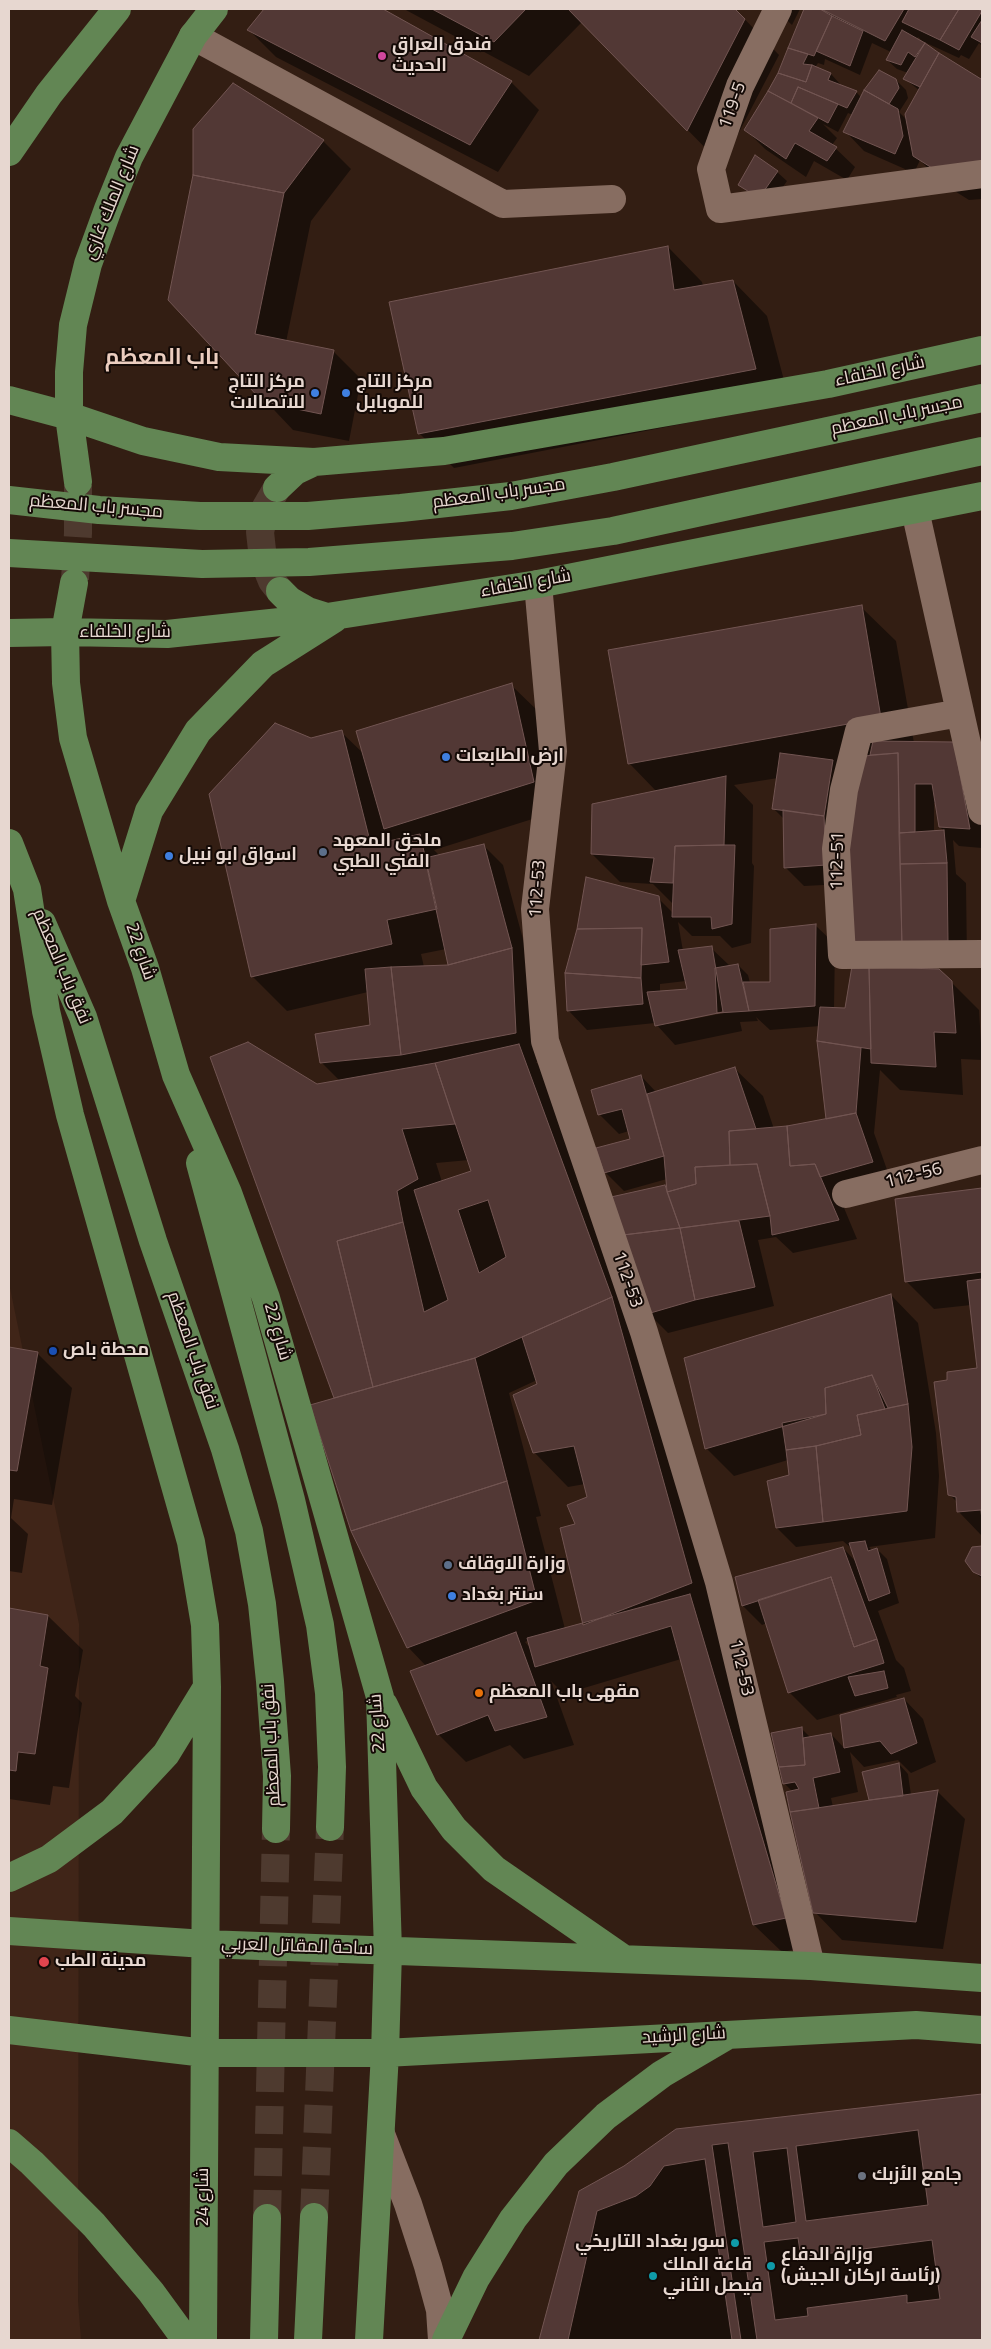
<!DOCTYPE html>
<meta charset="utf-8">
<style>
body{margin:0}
#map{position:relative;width:991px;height:2349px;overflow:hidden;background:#331e13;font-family:Georgia,serif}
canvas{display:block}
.frame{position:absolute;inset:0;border:10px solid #e7d7d0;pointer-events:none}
</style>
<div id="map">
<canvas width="991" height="2349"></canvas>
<div class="frame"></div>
</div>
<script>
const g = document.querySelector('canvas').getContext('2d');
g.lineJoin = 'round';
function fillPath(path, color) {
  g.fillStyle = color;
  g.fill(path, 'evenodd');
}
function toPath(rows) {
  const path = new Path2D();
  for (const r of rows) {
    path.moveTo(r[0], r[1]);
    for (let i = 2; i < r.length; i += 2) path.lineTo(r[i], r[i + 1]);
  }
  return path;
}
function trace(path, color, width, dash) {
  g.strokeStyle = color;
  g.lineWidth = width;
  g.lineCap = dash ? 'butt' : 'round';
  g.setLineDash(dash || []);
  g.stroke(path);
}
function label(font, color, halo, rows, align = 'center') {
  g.font = font + ' Georgia,Cairo,serif';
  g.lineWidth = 4;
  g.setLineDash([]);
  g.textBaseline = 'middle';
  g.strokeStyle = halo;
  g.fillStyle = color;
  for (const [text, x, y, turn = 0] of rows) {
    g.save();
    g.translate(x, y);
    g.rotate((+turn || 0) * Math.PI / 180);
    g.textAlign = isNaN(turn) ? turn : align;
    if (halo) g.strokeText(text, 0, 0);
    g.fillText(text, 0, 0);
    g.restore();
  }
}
const built = toPath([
 [9,1283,79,1624,78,2301,81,2340,9,2340]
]);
const shadow = toPath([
 [266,9,381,9,511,82,539,110,498,172,276,57,249,30],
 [404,9,735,9,779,55,722,165,582,22,529,76],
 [775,9,800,9,792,25],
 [805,9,982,9,982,46,979,43,969,59,961,55,959,58,922,41,918,37,916,41,982,80,982,199,969,200,942,183,920,160,914,173,864,151,845,131,853,115,848,113,838,132,823,124,837,138,832,145,855,167,847,180,814,161,806,177,765,149,746,130,770,91],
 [872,43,891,52,887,60,897,69,908,73,904,78,920,91,907,120,899,112,908,98,906,90,896,80,862,98,856,92,839,86,840,84,831,74,814,69,818,63,824,65,825,59,860,75],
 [323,141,351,169,311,221,286,342,333,351,361,379,349,441,293,430,169,299],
 [777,172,787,181,770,206,749,194,740,184],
 [668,247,702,282,703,286,733,281,767,316,790,403,454,468,419,433],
 [861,607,896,641,914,743,954,743,982,813,982,848,959,846,953,840,956,874,966,883,967,962,929,965,929,970,939,970,979,1010,982,1060,961,1059,963,1095,900,1090,880,1070,874,1133,891,1181,839,1196,857,1239,793,1253,776,1237,758,1240,774,1306,668,1333,649,1314,665,1186,669,1190,667,1179,624,1191,605,1172,632,1140,629,1131,619,1134,600,1115,641,1076,657,1093,735,1069,763,1096,774,1129,827,1120,818,1041,820,1026,770,1030,756,1017,758,1021,740,1022,742,1031,675,1045,655,1023,587,1030,568,1010,658,898,673,913,673,904,653,884,620,882,592,854,657,792,629,763],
 [778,778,773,808,785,820,785,867,804,886,843,884,853,968,846,1010,834,1009,835,944,815,925,771,983,750,983,748,975,738,965,730,966,711,948,683,951,678,922,692,936,720,936,732,948,751,943,754,866,752,863,753,805,734,785],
 [934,803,936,803,940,827,945,832,934,832],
 [686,981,688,990,660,992,660,984],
 [729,1010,729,1012,668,1024,668,1022],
 [511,685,539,712,561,810,434,850,440,856,484,846,503,865,531,969,544,1061,536,1062,554,1080,646,1333,813,1946,782,1952,754,1925,681,1659,564,1694,551,1681,574,1745,524,1759,510,1745,466,1762,438,1734,426,1666,408,1647,336,1398,212,1058,316,1085,340,1081,321,1062,372,1027,368,992,287,1011,252,976,311,740,341,732,364,754],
 [446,949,450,966,424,967,421,954],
 [469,1160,473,1172,442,1182,436,1163],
 [537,1380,539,1385,534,1452,568,1487,585,1484,588,1498,585,1627,565,1629,536,1517,541,1516,509,1393],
 [529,1640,531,1649,525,1642],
 [982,1189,982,1536,959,1512,958,1503,950,1495,949,1381,979,1369,971,1305,934,1309,906,1281,897,1200],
 [891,1295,918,1323,936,1433,939,1476,935,1538,869,1547,873,1551,877,1549,887,1559,899,1603,878,1611,896,1660,904,1668,911,1691,896,1695,897,1697,817,1720,789,1692,767,1623,762,1625,743,1606,736,1578,843,1548,857,1563,852,1549,843,1541,796,1547,777,1528,791,1476,788,1460,734,1476,706,1448],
 [9,1349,37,1353,72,1388,52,1505,14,1499,11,1518,28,1534,22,1573,9,1571],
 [982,1547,982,1579,974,1571,972,1548],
 [9,1610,48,1616,83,1650,75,1696,82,1703,69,1788,53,1786,50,1805,9,1799],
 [904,1699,923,1719,936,1762,911,1773,898,1760,864,1767,850,1752,858,1792,831,1798,833,1807,872,1801,870,1800,899,1764,908,1774,911,1795,937,1791,965,1819,943,1949,842,1940,815,1912,793,1792,784,1783,801,1728,811,1738,831,1734,845,1749,841,1716],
 [982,2095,982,2340,541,2340,580,2192,625,2167,676,2130]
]);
const building = toPath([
 [264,9,383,9,512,81,470,145,247,30,264,9],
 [432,9,526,9,494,42,432,9],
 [568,9,735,9,745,19,687,131,568,9],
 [804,9,820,9,832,16,814,56,788,48,804,9],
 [821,9,904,9,885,41,821,9],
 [909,9,959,9,940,40,902,22,909,9],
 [959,9,978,9,982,11,959,50,940,40,959,9],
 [832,16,863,31,850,66,816,51,832,16],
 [982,20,982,43,971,37,982,20],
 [902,30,925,43,915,57,908,52,901,65,886,60,902,30],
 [925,43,939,53,920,87,903,79,925,43],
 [788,48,808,54,803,64,812,65,806,82,778,73,788,48],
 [939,53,981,79,982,77,982,167,940,173,913,156,905,114,939,53],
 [812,65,831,73,828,80,857,91,847,108,798,87,791,103,768,91,778,73,806,82,812,65],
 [879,70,896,79,899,88,889,104,864,90,879,70],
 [233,83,324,140,284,193,193,175,193,129,233,83],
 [798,87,838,104,828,123,791,103,798,87],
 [864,90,898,109,903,136,895,154,843,132,864,90],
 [768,91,818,118,809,131,837,147,827,161,795,143,786,159,744,130,768,91],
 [755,155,778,171,759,198,738,185,755,155],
 [193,175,284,193,255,334,334,350,321,414,263,402,168,300,193,175],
 [668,246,674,290,733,280,756,369,418,434,389,302,668,246],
 [862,605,881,718,628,764,608,650,862,605],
 [512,683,534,782,384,829,356,731,512,683],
 [275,723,311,738,342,730,371,845,420,834,437,909,387,920,392,944,251,977,209,794,275,723],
 [873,741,954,742,970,829,939,827,932,784,915,784,915,832,899,833,898,753,870,755,873,741],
 [780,753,833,760,824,816,772,809,780,753],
 [898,753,902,947,846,949,840,849,864,756,898,753],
 [726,776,724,845,675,846,673,883,650,882,654,858,591,854,592,804,726,776],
 [783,810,824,816,826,865,784,868,783,810],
 [944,830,947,863,900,864,899,833,944,830],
 [484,844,512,948,448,965,425,858,484,844],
 [724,845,735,845,732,924,712,929,711,917,672,917,675,846,724,845],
 [947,863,948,943,902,947,900,864,947,863],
 [586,877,659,896,669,962,641,965,642,928,577,929,586,877],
 [816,924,815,1006,749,1011,743,982,770,982,770,929,816,924],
 [642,928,641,978,565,973,577,929,642,928],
 [712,946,723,1012,655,1026,647,992,687,989,678,950,712,946],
 [512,948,516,1033,401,1055,391,967,448,965,512,948],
 [738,964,749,1011,717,1013,715,968,738,964],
 [852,966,869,967,871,1049,817,1041,820,1007,845,1008,852,966],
 [391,967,401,1055,320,1063,315,1034,370,1025,365,969,391,967],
 [869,967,939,969,952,981,956,1033,934,1032,936,1067,871,1063,869,967],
 [565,973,641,978,643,1004,567,1011,565,973],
 [817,1041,861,1048,856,1113,826,1119,817,1041],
 [248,1042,317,1084,435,1063,455,1124,402,1129,418,1179,397,1191,403,1222,337,1241,373,1387,334,1398,210,1057,248,1042],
 [519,1044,612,1297,475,1358,373,1387,337,1241,403,1222,424,1312,448,1300,414,1190,471,1171,435,1063,519,1044],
 [735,1067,756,1129,729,1131,730,1165,695,1167,696,1184,667,1192,664,1156,647,1094,735,1067],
 [641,1075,664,1156,604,1173,596,1148,630,1139,622,1109,598,1115,591,1090,641,1075],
 [856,1113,873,1162,820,1177,815,1164,790,1166,787,1126,856,1113],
 [787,1126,790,1166,815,1164,839,1220,772,1235,770,1216,757,1164,730,1165,729,1131,787,1126],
 [757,1164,770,1216,680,1228,667,1192,696,1184,695,1167,757,1164],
 [665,1185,680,1228,623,1235,611,1197,665,1185],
 [982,1188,982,1272,905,1282,895,1199,982,1188],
 [488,1200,506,1257,479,1273,458,1210,488,1200],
 [735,1221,739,1221,755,1287,695,1300,680,1228,735,1221],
 [680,1228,695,1300,647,1314,623,1235,680,1228],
 [982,1279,982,1521,981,1510,957,1512,956,1497,948,1495,934,1382,947,1380,947,1372,977,1368,967,1281,982,1279],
 [891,1294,908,1404,888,1408,872,1375,825,1388,826,1414,705,1449,684,1358,891,1294],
 [612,1297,692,1583,583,1625,560,1528,575,1524,567,1505,587,1497,574,1446,533,1453,513,1395,537,1384,522,1337,612,1297],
 [9,1347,38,1352,17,1471,9,1470,9,1347],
 [475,1358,507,1481,351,1531,310,1405,475,1358],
 [872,1375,885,1409,857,1415,861,1435,816,1446,786,1450,782,1423,826,1414,825,1388,872,1375],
 [908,1404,912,1447,907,1511,823,1522,816,1446,861,1435,857,1415,908,1404],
 [816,1446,823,1522,776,1528,767,1481,789,1475,786,1450,816,1446],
 [507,1481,537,1600,407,1648,351,1531,507,1481],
 [865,1541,868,1551,877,1548,890,1593,869,1601,849,1543,865,1541],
 [982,1546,982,1576,973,1572,965,1561,972,1547,982,1546],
 [843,1547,877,1639,854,1647,831,1577,742,1606,735,1577,843,1547],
 [831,1577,854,1647,877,1639,884,1663,788,1693,758,1600,831,1577],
 [690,1594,786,1918,753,1925,671,1626,535,1667,527,1638,690,1594],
 [9,1608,48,1615,40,1666,48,1668,35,1754,18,1752,16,1771,9,1770,9,1608],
 [516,1632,547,1717,495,1731,488,1715,437,1735,410,1671,516,1632],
 [884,1671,888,1688,855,1696,848,1677,884,1671],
 [904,1698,917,1743,891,1754,880,1741,844,1748,840,1715,904,1698],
 [802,1727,805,1765,779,1767,771,1733,802,1727],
 [831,1733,840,1772,813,1778,819,1808,790,1812,786,1792,799,1789,795,1782,783,1784,779,1767,805,1765,803,1738,831,1733],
 [899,1763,903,1796,869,1800,862,1772,899,1763],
 [938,1790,916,1922,813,1913,790,1812,938,1790],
 [982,2094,982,2340,539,2340,579,2191,624,2166,676,2129,982,2094],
 [918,2130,928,2205,806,2221,796,2146,918,2130],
 [728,2143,757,2340,741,2340,712,2145,728,2143],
 [787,2148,796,2222,763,2227,753,2152,787,2148],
 [705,2159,732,2340,568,2340,597,2211,636,2196,650,2186,664,2166,705,2159],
 [798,2238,801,2257,932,2240,940,2299,907,2303,907,2295,807,2308,808,2316,775,2320,764,2242,798,2238]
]);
const majorTunnel = toPath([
 [277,488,266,507,260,532,263,559,272,581,280,591],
 [75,579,78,533,78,485],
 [314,2217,330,1827],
 [267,2218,276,1829]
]);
const minor = toPath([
 [778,9,740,86,711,169,720,209,982,174],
 [193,36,503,204,612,199],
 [915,510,982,811],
 [538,584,553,751,535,909,545,1041,644,1332,719,1582,811,1966],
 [960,713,859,731,844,790,836,849,842,955,982,954],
 [846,1194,982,1160],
 [381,2134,408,2204,428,2266,440,2310,442,2340]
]);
const major = toPath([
 [214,9,193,36,129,157,108,209,88,264,73,325,69,372,69,416,143,441,219,457,314,462,444,451,828,384,982,350],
 [9,152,49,94,117,9],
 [9,400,69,416,78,482],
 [277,488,295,471,314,462],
 [9,500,99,510,200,516,308,516,401,508,511,496,613,477,982,398],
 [9,553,202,564,309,562,512,546,613,531,982,451],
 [280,591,289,600,308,611,324,616],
 [9,633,65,632,74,583],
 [9,843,27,889,46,1011,70,1115,191,1542,205,1625,207,1687,203,2340],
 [121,901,149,811,198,731,263,664,334,619],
 [42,923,83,1017,153,1241,225,1449,249,1531,262,1604,270,1681,277,1776,276,1829],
 [200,1163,291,1500,320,1625,329,1693,332,1767,330,1827],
 [384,1705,424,1788,454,1829,494,1869,624,1959],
 [9,1878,49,1859,112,1812,166,1754,207,1687],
 [9,1931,205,1944,811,1966,982,1978],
 [9,2030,205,2053,385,2053,916,2025,982,2030],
 [9,2143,32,2163,94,2225,151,2292,186,2340],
 [264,2340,267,2218],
 [308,2340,314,2217],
 [369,2340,385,2053,388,1951,380,1697,266,1298,228,1193,176,1075,145,968,121,901,73,738,66,683,65,632,167,634,327,617,538,584,982,496],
 [446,2340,476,2278,513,2219,556,2164,606,2116,662,2074,725,2037]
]);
const markers = [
 [382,56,5,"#d1479c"],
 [315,393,5,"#3f7fe0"],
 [346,393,5,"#3f7fe0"],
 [446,757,5,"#3f7fe0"],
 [323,852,5,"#5c6f8a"],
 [169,856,5,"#3f7fe0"],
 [53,1351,5,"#1a4fb4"],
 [448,1565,5,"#5c6f8a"],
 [452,1596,5,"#3f7fe0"],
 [479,1693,5,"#e8710a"],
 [44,1962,6,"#e0444e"],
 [862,2176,5,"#6b7280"],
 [735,2243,5,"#0f9aa8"],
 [771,2266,5,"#0f9aa8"],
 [653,2276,5,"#0f9aa8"]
];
const poiNames = [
 ["فندق العراق",392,46],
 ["الحديث",392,67],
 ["مركز التاج",305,383,"right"],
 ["للاتصالات",305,404,"right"],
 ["مركز التاج",356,383],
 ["للموبايل",356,404],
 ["ارض الطابعات",456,757],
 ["ملحق المعهد",333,842],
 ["الفني الطبي",333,863],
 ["اسواق ابو نبيل",179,856],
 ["محطة باص",63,1351],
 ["وزارة الاوقاف",458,1565],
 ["سنتر بغداد",462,1596],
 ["مقهى باب المعظم",489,1693],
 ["مدينة الطب",55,1962],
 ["جامع الأزبك",872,2176],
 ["سور بغداد التاريخي",725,2243,"right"],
 ["وزارة الدفاع",781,2256],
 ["(رئاسة اركان الجيش)",781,2277],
 ["قاعة الملك",663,2266],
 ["فيصل الثاني",663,2287]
];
const streetNames = [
 ["119-5",734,106,-70],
 ["شارع الملك غازي",113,203,-68],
 ["شارع الخلفاء",880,373,-12],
 ["مجسر باب المعظم",897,417,-12],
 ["مجسر باب المعظم",499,495,-8],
 ["مجسر باب المعظم",96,508,5],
 ["شارع الخلفاء",526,585,-10],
 ["شارع الخلفاء",125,633],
 ["112-51",839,861,-89],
 ["112-53",539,889,-86],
 ["شارع 22",139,952,71],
 ["نفق باب المعظم",60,967,67],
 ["112-56",914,1177,-14],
 ["112-53",626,1280,71],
 ["شارع 22",276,1332,74],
 ["نفق باب المعظم",191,1351,71],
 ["112-53",740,1668,77],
 ["شارع 22",379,1723,-94],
 ["نفق باب المعظم",273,1745,-93],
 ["ساحة المقاتل العربي",297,1948,2],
 ["شارع الرشيد",684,2037,-3],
 ["شارع 24",204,2197,-90]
];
const districtNames = [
 ["باب المعظم",162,360]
];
fillPath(built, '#402518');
fillPath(shadow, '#0007');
fillPath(building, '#523835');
trace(building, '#725552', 1);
trace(majorTunnel, '#4e3a2f', 28, [28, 14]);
trace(minor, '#876d61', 28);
trace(major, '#628654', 28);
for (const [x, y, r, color] of markers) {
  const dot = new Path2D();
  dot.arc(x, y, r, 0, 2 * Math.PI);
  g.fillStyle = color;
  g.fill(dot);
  trace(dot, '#140a06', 2);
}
label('bold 18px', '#e7d7d0', '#140a06', poiNames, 'left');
label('18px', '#e7d7d0', '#140a06', streetNames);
label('bold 22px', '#ebcdbf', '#140a06', districtNames);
</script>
